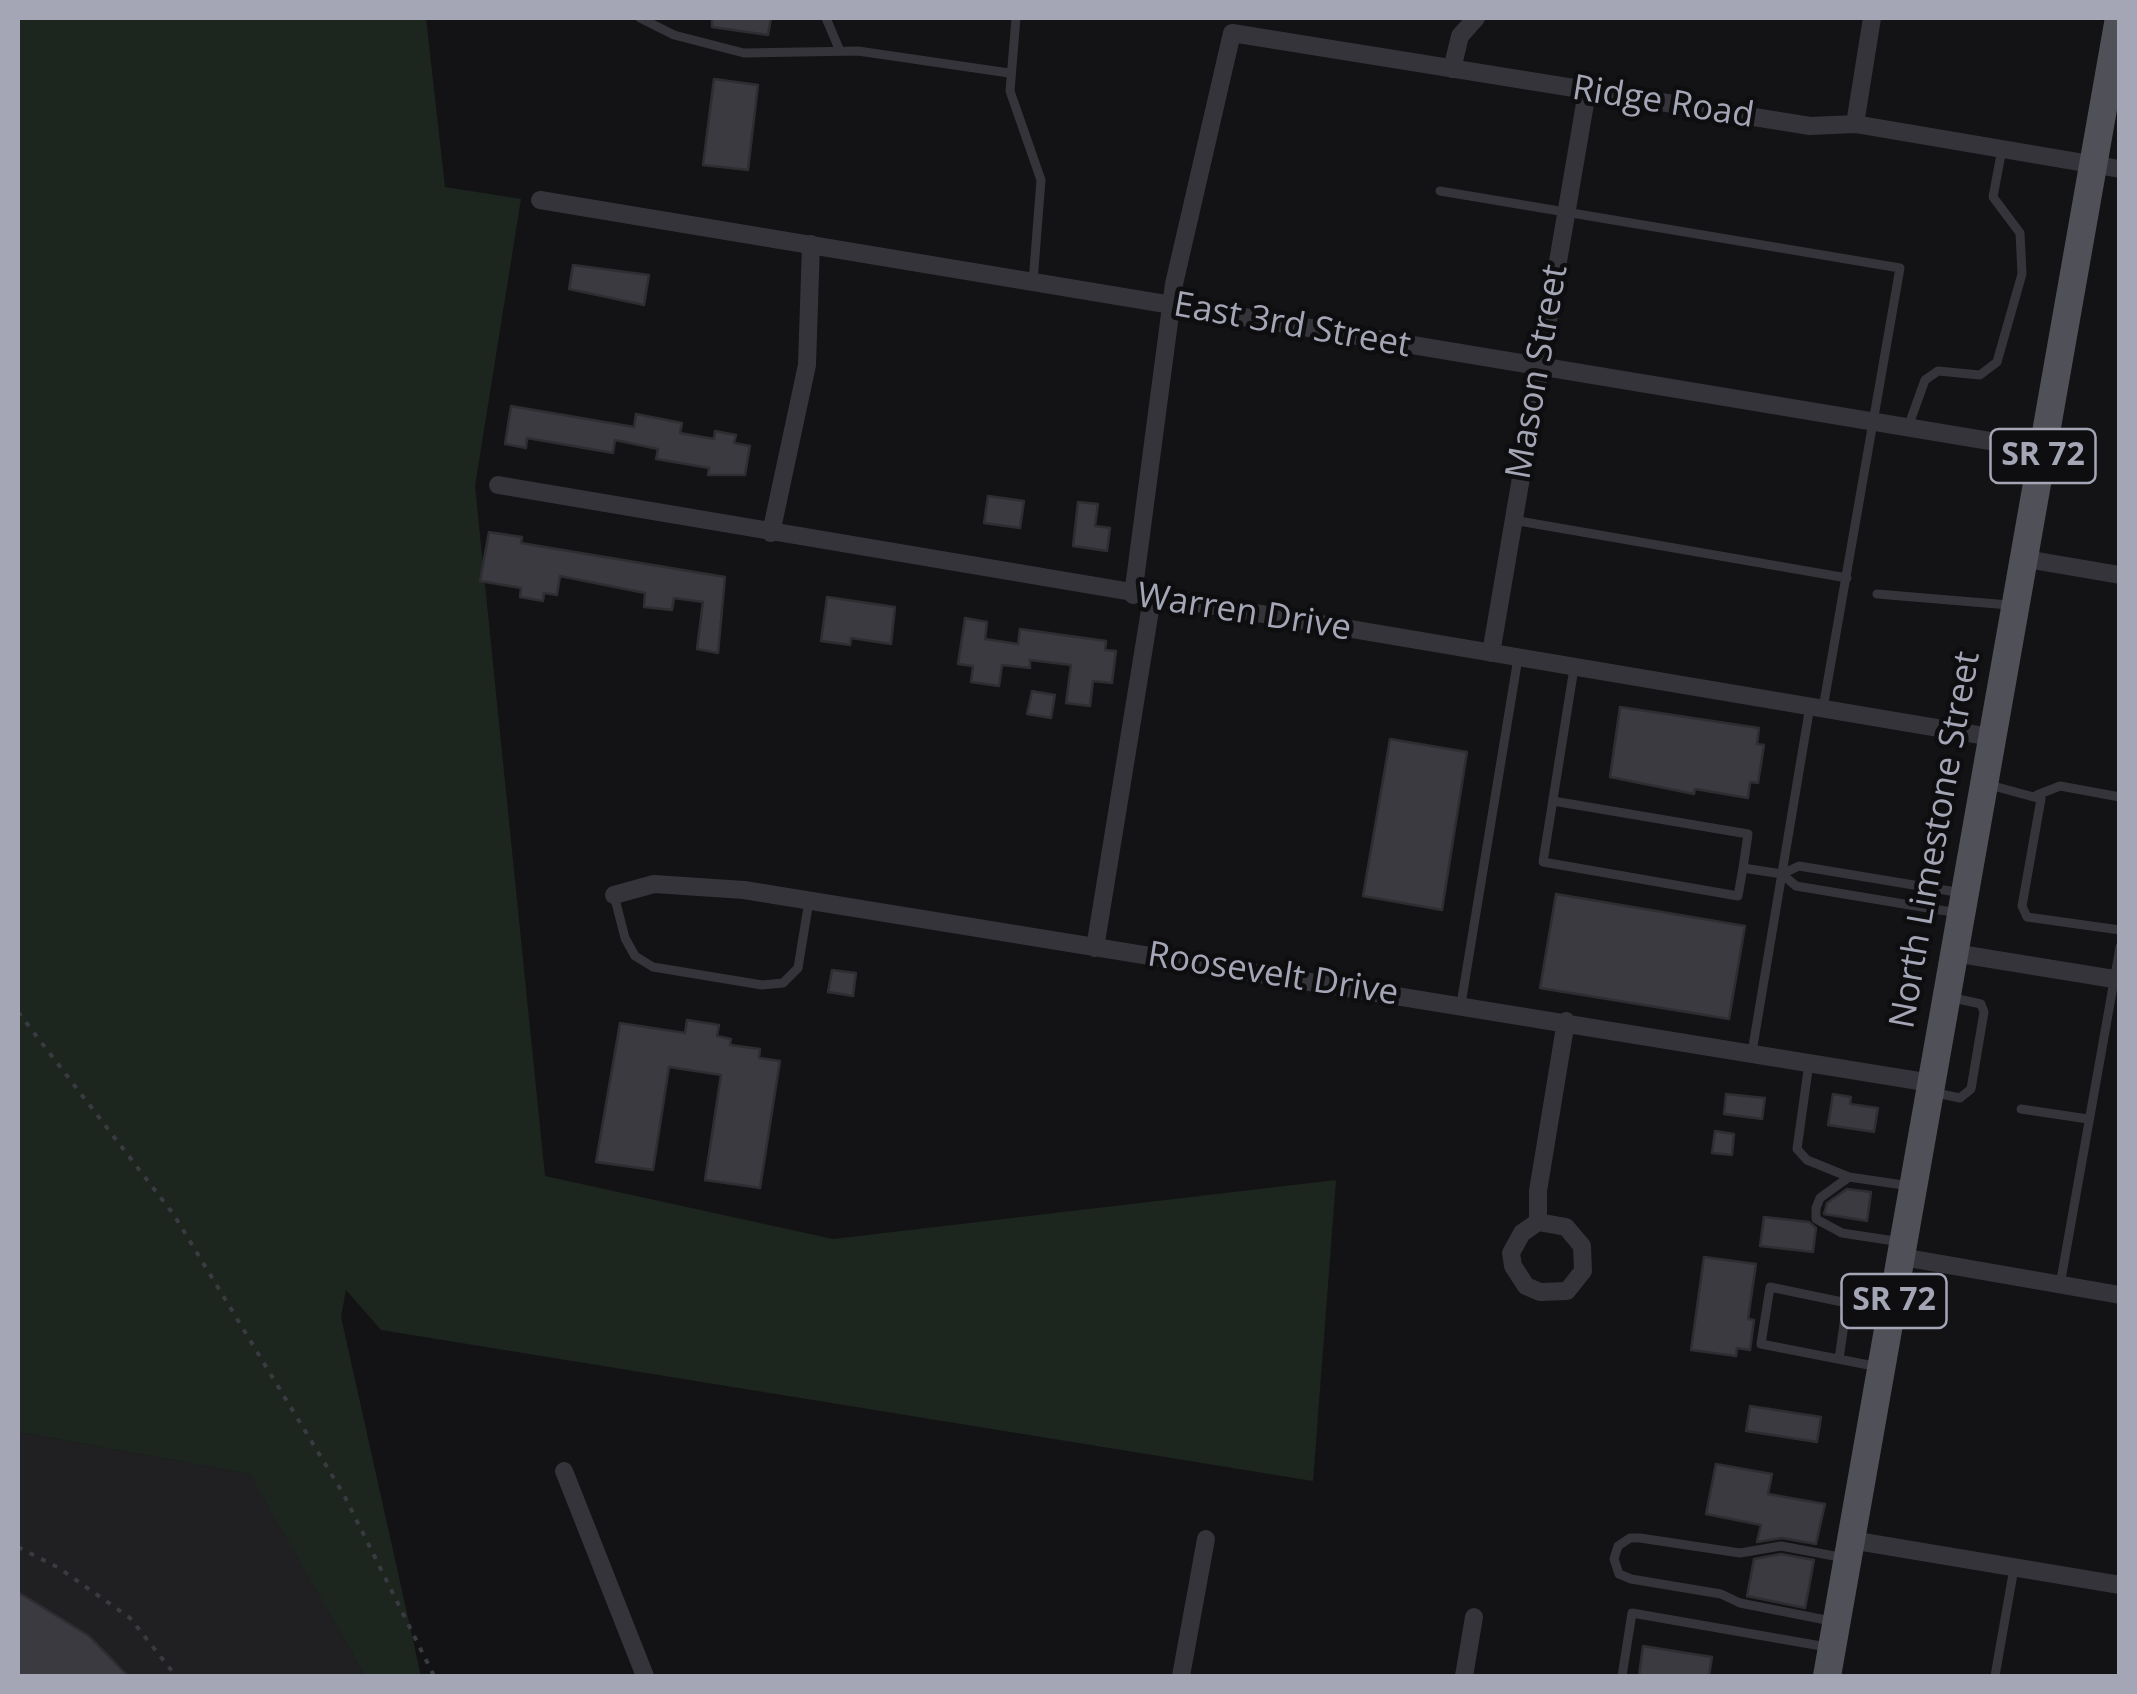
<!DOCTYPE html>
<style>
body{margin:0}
#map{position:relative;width:2137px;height:1694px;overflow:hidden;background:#131315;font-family:"Open Sans",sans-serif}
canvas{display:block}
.frame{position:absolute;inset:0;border:20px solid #a4a6b6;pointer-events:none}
</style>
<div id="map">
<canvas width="2137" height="1694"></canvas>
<div class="frame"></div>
</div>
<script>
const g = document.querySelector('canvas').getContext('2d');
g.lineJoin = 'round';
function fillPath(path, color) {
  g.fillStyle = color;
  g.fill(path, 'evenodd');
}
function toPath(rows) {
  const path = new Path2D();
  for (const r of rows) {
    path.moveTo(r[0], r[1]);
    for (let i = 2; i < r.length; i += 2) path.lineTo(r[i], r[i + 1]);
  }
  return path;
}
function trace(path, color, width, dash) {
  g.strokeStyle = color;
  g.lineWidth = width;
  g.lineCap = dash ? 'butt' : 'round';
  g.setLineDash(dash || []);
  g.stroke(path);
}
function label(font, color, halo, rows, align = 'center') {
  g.font = font + ' "Open Sans",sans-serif';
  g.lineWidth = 9;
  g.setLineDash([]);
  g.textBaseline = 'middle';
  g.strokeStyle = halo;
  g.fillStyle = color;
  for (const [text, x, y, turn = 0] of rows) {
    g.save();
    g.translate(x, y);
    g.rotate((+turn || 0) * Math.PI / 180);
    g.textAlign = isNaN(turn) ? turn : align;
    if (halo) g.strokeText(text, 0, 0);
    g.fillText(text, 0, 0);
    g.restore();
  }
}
const built = toPath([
 [18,1432,251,1474,365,1676,18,1676]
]);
const green = toPath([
 [18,18,426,18,445,187,521,199,475,486,545,1176,833,1239,1336,1180,1313,1481,381,1330,346,1290,341,1317,421,1676,365,1676,250,1474,18,1432]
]);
const building = toPath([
 [712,18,771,18,768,35,712,27,712,18],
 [714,79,758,85,748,170,703,165,714,79],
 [573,265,649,275,644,305,569,289,573,265],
 [511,406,634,427,636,414,682,423,680,433,714,439,715,431,736,435,734,443,750,446,745,475,708,475,709,468,656,459,658,449,615,440,613,453,527,438,526,448,505,444,511,406],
 [988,496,1024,501,1020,528,984,523,988,496],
 [1078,502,1098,504,1095,526,1110,528,1107,551,1073,546,1078,502],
 [489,532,522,537,521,543,725,577,718,653,697,649,703,602,674,598,672,610,644,607,645,593,560,576,557,595,544,593,543,601,520,597,521,588,480,581,489,532],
 [827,597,895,607,891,644,851,638,850,645,821,641,827,597],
 [965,618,987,622,985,639,1018,644,1020,629,1106,641,1105,650,1116,651,1112,683,1093,681,1090,706,1066,703,1071,665,1030,660,1030,668,1002,665,999,686,971,682,973,666,958,664,965,618],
 [1032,691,1055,695,1051,718,1027,714,1032,691],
 [1620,707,1759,728,1757,744,1764,745,1758,783,1750,782,1748,798,1695,789,1694,794,1610,777,1620,707],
 [1390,739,1467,752,1442,910,1363,896,1390,739],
 [1556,894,1745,926,1729,1019,1540,988,1556,894],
 [832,970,856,973,853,996,828,992,832,970],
 [687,1020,719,1025,717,1036,731,1039,730,1045,760,1049,759,1058,780,1061,760,1188,705,1180,721,1075,669,1067,653,1170,596,1162,620,1023,685,1033,687,1020],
 [1726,1094,1765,1098,1762,1119,1724,1114,1726,1094],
 [1833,1094,1851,1097,1850,1104,1878,1108,1874,1132,1828,1125,1833,1094],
 [1715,1131,1734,1134,1732,1155,1712,1153,1715,1131],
 [1847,1189,1871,1192,1867,1221,1824,1214,1827,1203,1847,1189],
 [1764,1217,1809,1222,1816,1228,1813,1252,1760,1246,1764,1217],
 [1704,1257,1756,1264,1748,1319,1754,1320,1750,1350,1737,1348,1736,1356,1691,1350,1704,1257],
 [1750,1406,1821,1417,1817,1442,1746,1431,1750,1406],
 [1716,1464,1772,1474,1768,1494,1825,1504,1816,1544,1782,1538,1757,1542,1761,1525,1706,1514,1716,1464],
 [1781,1554,1814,1560,1805,1608,1747,1596,1754,1559,1781,1554],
 [18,1592,89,1636,128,1676,18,1676,18,1592],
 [1643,1646,1712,1657,1709,1676,1639,1675,1643,1646]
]);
const path = toPath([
 [18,1012,174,1215,344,1495,434,1676],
 [18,1547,59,1568,130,1618,176,1676]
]);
const lane = toPath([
 [640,18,674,35,744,53,858,51,1009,73],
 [826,18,840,51],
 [1016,18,1010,91,1041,180,1033,282],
 [1440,191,1900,268,1823,708],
 [1908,427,1925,380,1938,371,1980,375,1997,362,2022,274,2020,233,1993,197,2002,149],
 [1513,520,1847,578],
 [1877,594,2009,605],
 [1574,668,1543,862,1738,896,1743,868,1782,874,1796,886,1958,913],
 [1986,784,2041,799,2022,906,2027,917,2120,930],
 [2037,795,2060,786,2120,797],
 [1553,801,1748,834,1743,868],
 [1782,874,1799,866,1962,893],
 [614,895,625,938,635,956,653,967,762,985,783,983,798,968,809,901],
 [1461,1004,1518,658],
 [1752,1052,1810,706],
 [1809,1063,1797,1149,1807,1160,1849,1177],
 [1936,1093,1960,1098,1971,1089,1984,1012,1981,1004,1949,997],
 [2021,1109,2088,1119],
 [1901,1242,1842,1233,1816,1219,1816,1208,1820,1198,1849,1177,1910,1186],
 [2060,1285,2120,947],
 [1839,1359,1847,1303,1770,1287,1761,1344,1879,1367],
 [1831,1621,1740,1603,1721,1594,1631,1579,1619,1574,1614,1559,1618,1546,1630,1538,1640,1538,1740,1553,1781,1546,1845,1558],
 [1622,1676,1632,1613,1827,1647],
 [1995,1676,2014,1568]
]);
const street = toPath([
 [1452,69,1460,36,1476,18],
 [1855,124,1872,18],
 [540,200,2044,450],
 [498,485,1991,737],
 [771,533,807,365,811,244],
 [2026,559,2120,575],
 [1133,595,1174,284,1232,33,1810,126,1855,124,2120,169],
 [1491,653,1587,92],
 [614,895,654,884,744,890,1931,1083],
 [1095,948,1152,598],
 [1954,953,2120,980],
 [1538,1222,1566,1227,1582,1246,1583,1271,1567,1291,1540,1292,1526,1286,1513,1266,1511,1253,1522,1233,1538,1222,1538,1191,1566,1021],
 [1902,1257,2120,1295],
 [564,1471,645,1676],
 [1851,1540,2120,1585],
 [1181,1676,1206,1539],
 [1464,1676,1474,1617]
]);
const primary = toPath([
 [1827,1676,2119,18]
]);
const shields = [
 [2043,456,105],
 [1894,1301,105]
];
const shieldNames = [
 ["SR 72",2043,456],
 ["SR 72",1894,1301]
];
const streetNames = [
 ["Ridge Road",1663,103,9],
 ["East 3rd Street",1292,326,10],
 ["Mason Street",1538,372,-80],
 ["Warren Drive",1244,613,9],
 ["North Limestone Street",1936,840,-80],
 ["Roosevelt Drive",1273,975,9]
];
fillPath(built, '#201f22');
fillPath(green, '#1d251f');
fillPath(building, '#3b3a40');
trace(building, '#2e2d31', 2.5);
trace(path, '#3a3a41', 4, [5, 8]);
trace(lane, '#34343a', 9);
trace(street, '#34343a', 18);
trace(primary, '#505059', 28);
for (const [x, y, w] of shields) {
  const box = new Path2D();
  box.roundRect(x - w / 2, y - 27, w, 54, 8);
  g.fillStyle = '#0e0e10';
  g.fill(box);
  trace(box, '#a4a6b6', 2.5);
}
label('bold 32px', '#a4a6b6', null, shieldNames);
label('35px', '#a4a6b6', '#0e0e10', streetNames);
</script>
